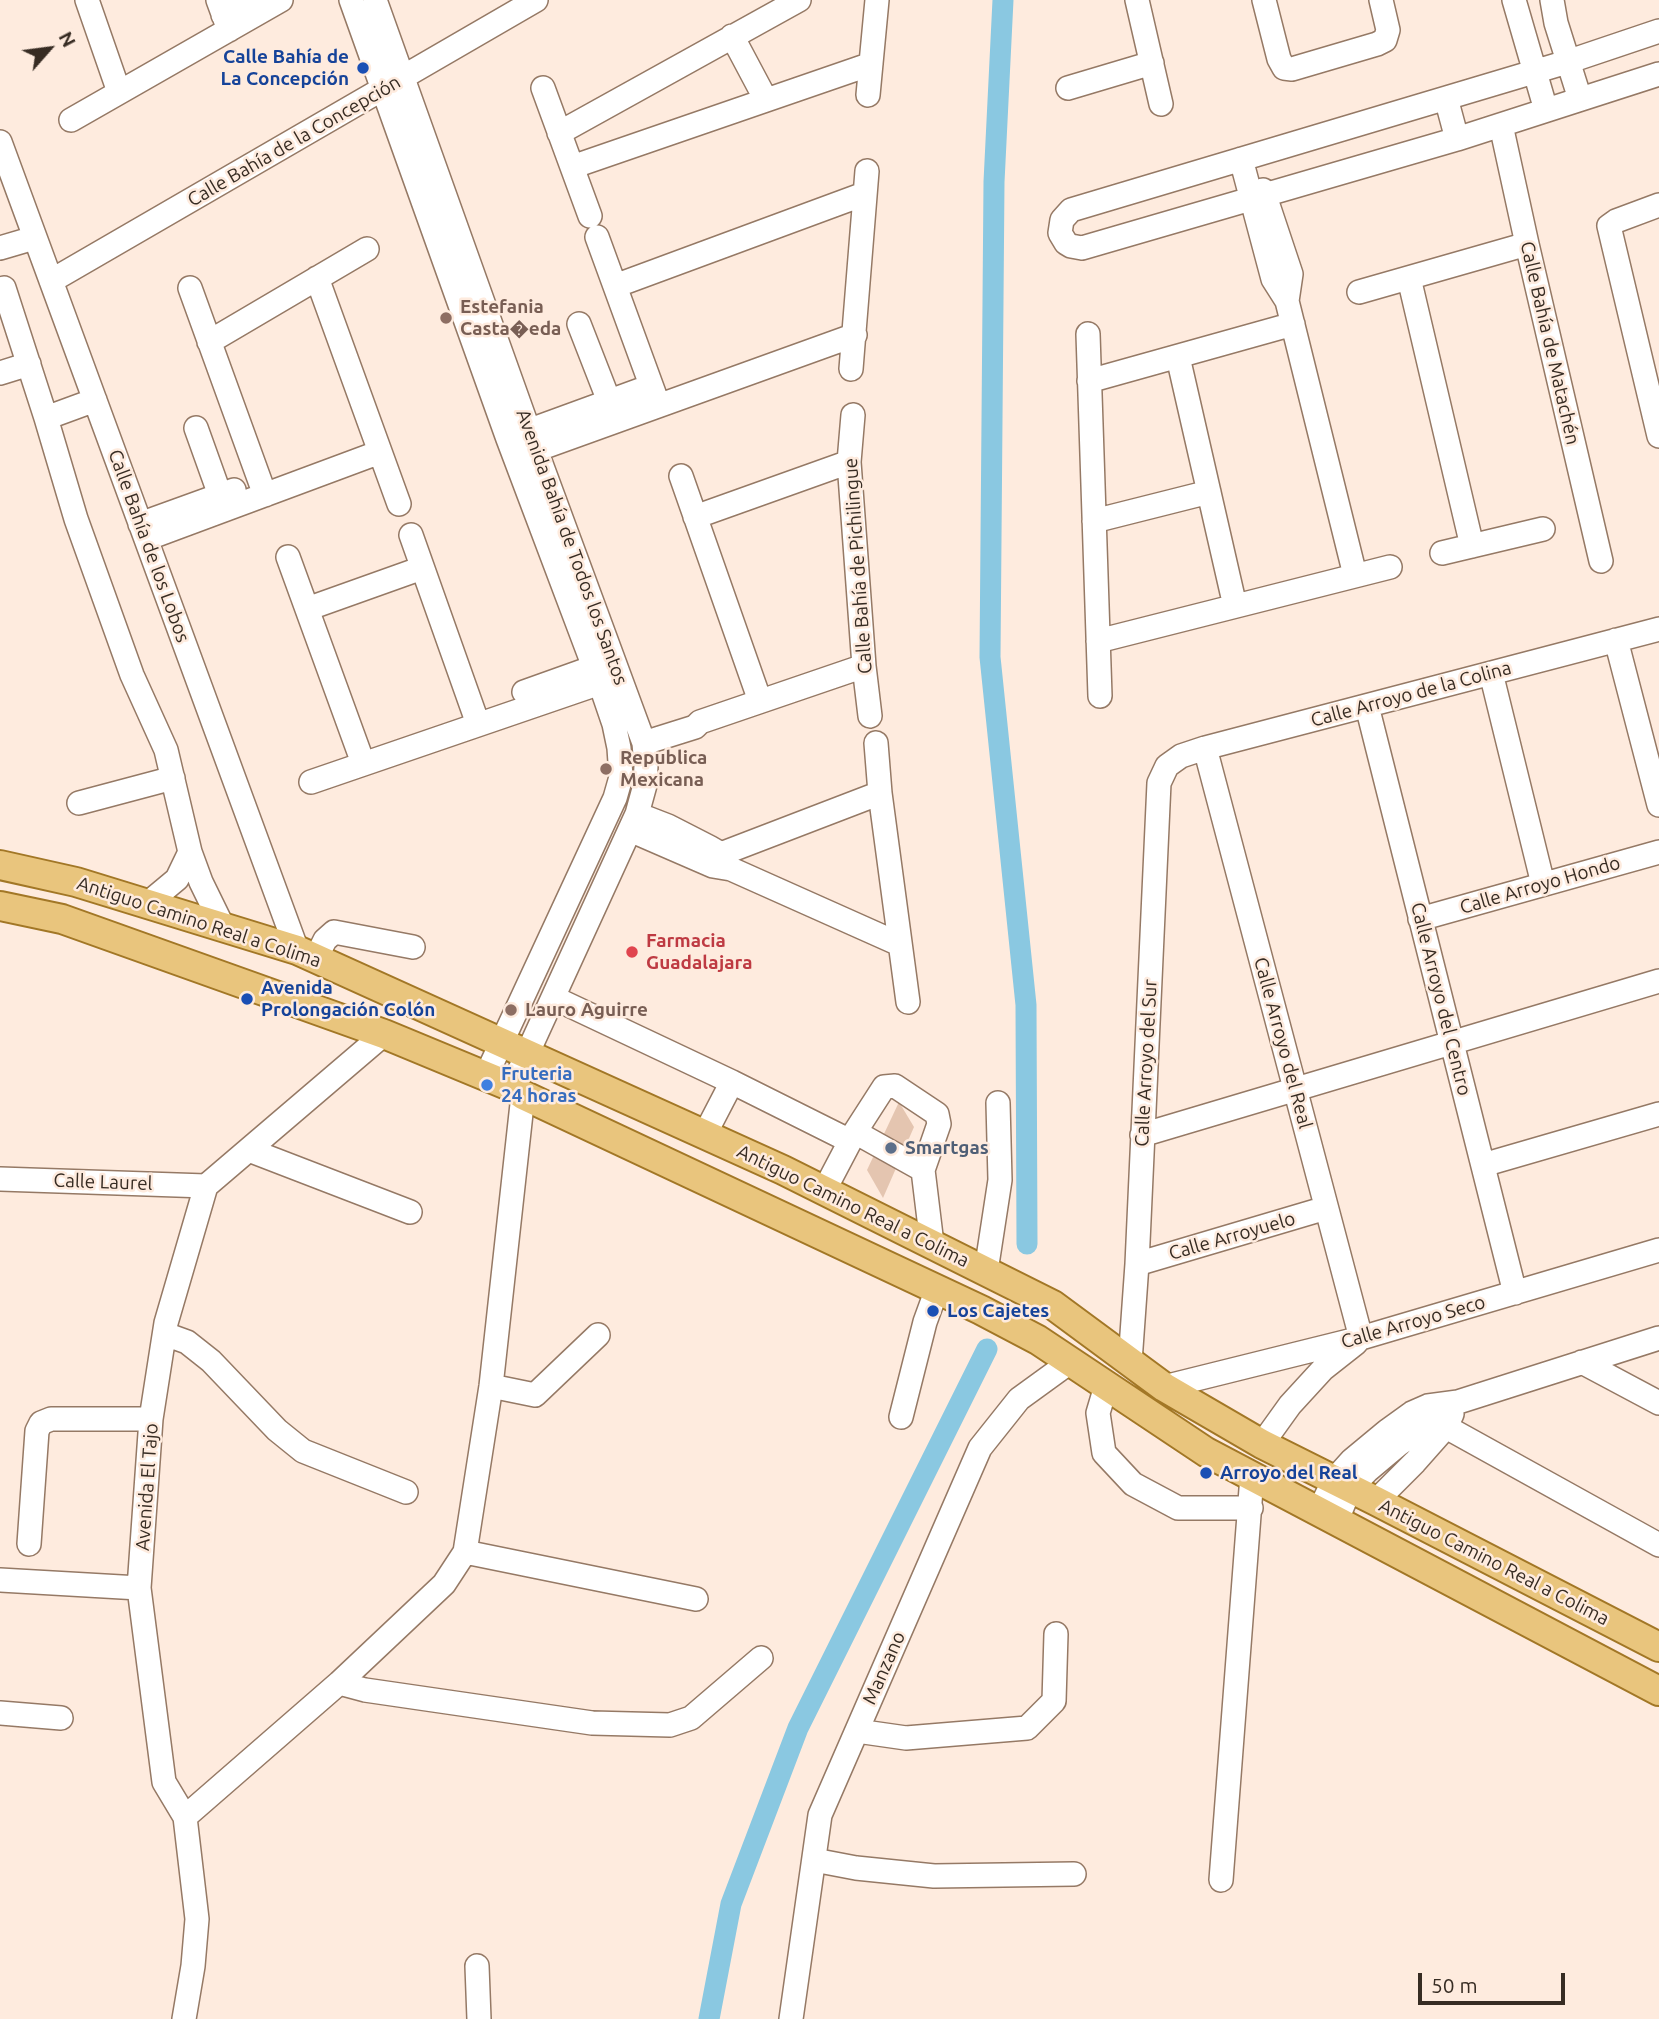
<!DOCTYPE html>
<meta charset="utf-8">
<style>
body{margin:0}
#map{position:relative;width:1659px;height:2019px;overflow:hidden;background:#feebde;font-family:Ubuntu,sans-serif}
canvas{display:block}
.north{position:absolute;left:14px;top:14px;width:70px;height:70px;-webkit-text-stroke:5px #feebde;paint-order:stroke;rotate:62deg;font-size:19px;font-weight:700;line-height:28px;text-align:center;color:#372c23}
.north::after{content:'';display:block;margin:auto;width:24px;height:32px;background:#372c23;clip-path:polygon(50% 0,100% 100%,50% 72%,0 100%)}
.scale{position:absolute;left:1418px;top:1973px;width:147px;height:32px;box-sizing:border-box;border:4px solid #372c23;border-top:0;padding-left:9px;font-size:21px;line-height:24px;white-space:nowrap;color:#372c23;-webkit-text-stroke:5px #feebde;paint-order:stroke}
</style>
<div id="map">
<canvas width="1659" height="2019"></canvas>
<div class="north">N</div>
<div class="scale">50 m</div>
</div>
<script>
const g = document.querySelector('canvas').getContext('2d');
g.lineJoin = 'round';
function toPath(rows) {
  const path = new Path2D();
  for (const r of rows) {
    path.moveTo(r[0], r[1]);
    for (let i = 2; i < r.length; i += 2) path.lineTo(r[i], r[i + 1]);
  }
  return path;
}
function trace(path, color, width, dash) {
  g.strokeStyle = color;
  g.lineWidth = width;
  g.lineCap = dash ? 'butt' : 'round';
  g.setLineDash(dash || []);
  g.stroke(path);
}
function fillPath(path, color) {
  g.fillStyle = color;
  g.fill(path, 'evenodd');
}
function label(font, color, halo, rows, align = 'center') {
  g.font = font + ' Ubuntu,sans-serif';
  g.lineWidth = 5;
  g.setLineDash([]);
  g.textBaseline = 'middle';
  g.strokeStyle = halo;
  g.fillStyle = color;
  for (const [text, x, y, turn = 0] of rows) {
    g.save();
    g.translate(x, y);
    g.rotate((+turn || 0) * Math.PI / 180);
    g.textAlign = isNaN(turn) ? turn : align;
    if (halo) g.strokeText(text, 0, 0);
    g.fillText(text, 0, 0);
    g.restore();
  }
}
const canal = toPath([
 [1003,0,994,182,990,657,1026,1005,1027,1244],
 [709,2019,731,1904,798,1728,987,1349]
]);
const building = toPath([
 [899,1102,914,1127,883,1198,867,1170]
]);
const minor = toPath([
 [87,0,119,92],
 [218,0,229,30],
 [351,0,508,439,600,683,614,724,619,748,621,777,615,798,486,1076],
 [375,0,529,431,644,743,646,766,645,785,637,814,512,1087],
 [1137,0,1161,104],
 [1264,0,1279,59,1284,68,1292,69,1377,44,1385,40,1388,30,1381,0],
 [1514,0,1546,110],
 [1552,0,1556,23,1580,99],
 [223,15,249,0],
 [1659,31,1567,62,1071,210,1062,220,1060,233,1066,243,1071,246,1082,248,1457,139,1659,74],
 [732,36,766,100],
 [543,88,590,216],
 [1068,88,1152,63],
 [868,95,877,0],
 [1446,98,1457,139],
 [71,120,281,0],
 [1501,125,1527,244,1601,561],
 [559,133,799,0],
 [0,142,297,950],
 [1241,159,1273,279,1287,301,1355,575],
 [572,167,871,64],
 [1263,190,1291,274,1287,301],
 [1659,205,1616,221,1609,226,1659,436],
 [597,237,658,404],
 [0,248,34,238],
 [317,278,399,504],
 [1409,278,1472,546],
 [51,281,536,0],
 [615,286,864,194],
 [4,288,46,418,76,519,132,675,166,750,190,852,201,882,223,927],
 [190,288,265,495],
 [1359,292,1527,244],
 [579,324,609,401],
 [1088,334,1100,696],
 [209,342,367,249],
 [1178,357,1235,606],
 [851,369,867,171],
 [0,373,29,364],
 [1089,381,1293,324],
 [853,415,849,462,864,666,870,716],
 [46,418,95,400],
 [196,428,220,495],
 [514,436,651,386],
 [522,455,855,335],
 [681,476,760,701],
 [695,517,849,462],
 [1094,521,1209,492],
 [140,524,234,490],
 [411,535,478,724],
 [146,539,380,452],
 [1442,553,1543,529],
 [288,557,363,763],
 [307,609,422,568],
 [1616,640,1659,805],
 [1098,641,1390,567],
 [1491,673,1543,884],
 [524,692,594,667],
 [1367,706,1515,1293],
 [644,743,695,727,700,722,864,666],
 [876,743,880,793,908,1002],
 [1205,748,1361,1338],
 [311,782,600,683],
 [79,803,173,778],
 [637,814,668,826,709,847,721,854,724,858],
 [630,830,713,866,731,869,899,944],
 [713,866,721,854,880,793],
 [147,904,177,879,190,852],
 [1420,919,1659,852],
 [316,958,325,940,334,932,413,947],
 [554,998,732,1082,705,1134],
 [732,1082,850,1141],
 [855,1132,884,1087,895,1086,937,1114,939,1124,923,1170],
 [1142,1135,1659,981],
 [249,1150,410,1212],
 [1483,1165,1659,1114],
 [0,1179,206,1186],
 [824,1191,855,1132,923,1170,932,1244],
 [1137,1264,1326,1208],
 [986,1271,1000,1180,998,1103],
 [165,1334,187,1342,211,1361,277,1430,303,1451,406,1492],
 [1130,1362,1137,1264,1159,783,1167,766,1181,756,1205,748,1659,629],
 [1582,1362,1659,1403],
 [491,1386,535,1395,598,1335],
 [1106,1386,1098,1413,1104,1453,1133,1484,1178,1508,1251,1508],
 [1164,1387,1361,1338,1659,1250],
 [1428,1406,1446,1427,1659,1545],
 [901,1417,925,1322,937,1289],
 [1262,1444,1290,1405,1323,1369,1356,1343],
 [1376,1501,1415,1462,1446,1427,1452,1414],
 [1319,1511,1334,1480,1352,1460,1387,1431,1412,1413,1428,1406,1458,1402,1659,1338],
 [1337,1520,1350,1488,1367,1471,1398,1445,1447,1410],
 [29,1544,37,1431,41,1423,51,1419,151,1419],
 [465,1552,696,1599],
 [0,1580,139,1588],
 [339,1683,365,1690,592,1723,670,1725,691,1718,761,1658],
 [0,1713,61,1718],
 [857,1731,906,1738,1027,1728,1054,1701,1056,1634],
 [185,1817,339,1683,444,1584,465,1552,491,1386,523,1095],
 [814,1860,856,1868,934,1876,1074,1874],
 [1221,1880,1252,1476],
 [477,1966,479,2019],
 [184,2019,193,1966,197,1919,185,1817,164,1782,139,1588,151,1419,166,1323,206,1186,384,1034],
 [791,2019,820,1815,980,1448,1019,1399,1070,1362]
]);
const major = toPath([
 [0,865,76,882,297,950,783,1170,1053,1305,1164,1387,1262,1444,1376,1501,1659,1647],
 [0,906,62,919,384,1034,512,1087,523,1095,981,1310,1038,1340,1206,1452,1659,1691]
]);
const markers = [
 [363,68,7,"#1a4fb4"],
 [446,318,7,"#8d6e63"],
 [606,769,7,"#8d6e63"],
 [632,952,7,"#e0444e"],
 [247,999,7,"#1a4fb4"],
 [511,1010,7,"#8d6e63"],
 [487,1085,7,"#3f7fe0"],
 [891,1148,7,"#5c6f8a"],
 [933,1311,7,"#1a4fb4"],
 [1206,1473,7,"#1a4fb4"]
];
const transitNames = [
 ["Calle Bahía de",349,57,"right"],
 ["La Concepción",349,79,"right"],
 ["Avenida",261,988],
 ["Prolongación Colón",261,1010],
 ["Los Cajetes",947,1311],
 ["Arroyo del Real",1220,1473]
];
const streetNames = [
 ["Calle Bahía de la Concepción",294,141,-30],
 ["Calle Bahía de Matachén",1550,343,77],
 ["Calle Bahía de los Lobos",149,546,70],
 ["Avenida Bahía de Todos los Santos",572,547,70],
 ["Calle Bahía de Pichilingue",858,566,-94],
 ["Calle Arroyo de la Colina",1411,694,-15],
 ["Calle Arroyo Hondo",1540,885,-16],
 ["Antiguo Camino Real a Colima",199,922,18],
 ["Calle Arroyo del Centro",1441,999,76],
 ["Calle Arroyo del Real",1283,1043,75],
 ["Calle Arroyo del Sur",1146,1063,-87],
 ["Calle Laurel",103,1182,2],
 ["Antiguo Camino Real a Colima",853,1206,26],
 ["Calle Arroyuelo",1232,1236,-16],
 ["Calle Arroyo Seco",1413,1322,-16],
 ["Avenida El Tajo",147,1487,-86],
 ["Antiguo Camino Real a Colima",1494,1562,27],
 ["Manzano",884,1668,-66]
];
const educationNames = [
 ["Estefania",460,307],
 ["Casta�eda",460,329],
 ["Republica",620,758],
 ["Mexicana",620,780],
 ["Lauro Aguirre",525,1010]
];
const healthNames = [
 ["Farmacia",646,941],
 ["Guadalajara",646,963]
];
const shopNames = [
 ["Fruteria",501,1074],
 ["24 horas",501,1096]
];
const serviceNames = [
 ["Smartgas",905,1148]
];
trace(canal, '#8ac8e1', 21);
fillPath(building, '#e4c5b0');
trace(minor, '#957965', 26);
trace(major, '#a27726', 32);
trace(minor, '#fff', 23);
trace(major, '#e9c57d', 28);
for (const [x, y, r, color] of markers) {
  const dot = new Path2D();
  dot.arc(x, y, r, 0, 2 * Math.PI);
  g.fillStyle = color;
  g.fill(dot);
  trace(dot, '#feebde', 2.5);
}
label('bold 19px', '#164399', '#feebde', transitNames, 'left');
label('19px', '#372c23', '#feebde', streetNames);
label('bold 19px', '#785e54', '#feebde', educationNames, 'left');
label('bold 19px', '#be3a42', '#feebde', healthNames, 'left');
label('bold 19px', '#366cbe', '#feebde', shopNames, 'left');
label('bold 19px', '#4e5e75', '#feebde', serviceNames, 'left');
</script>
